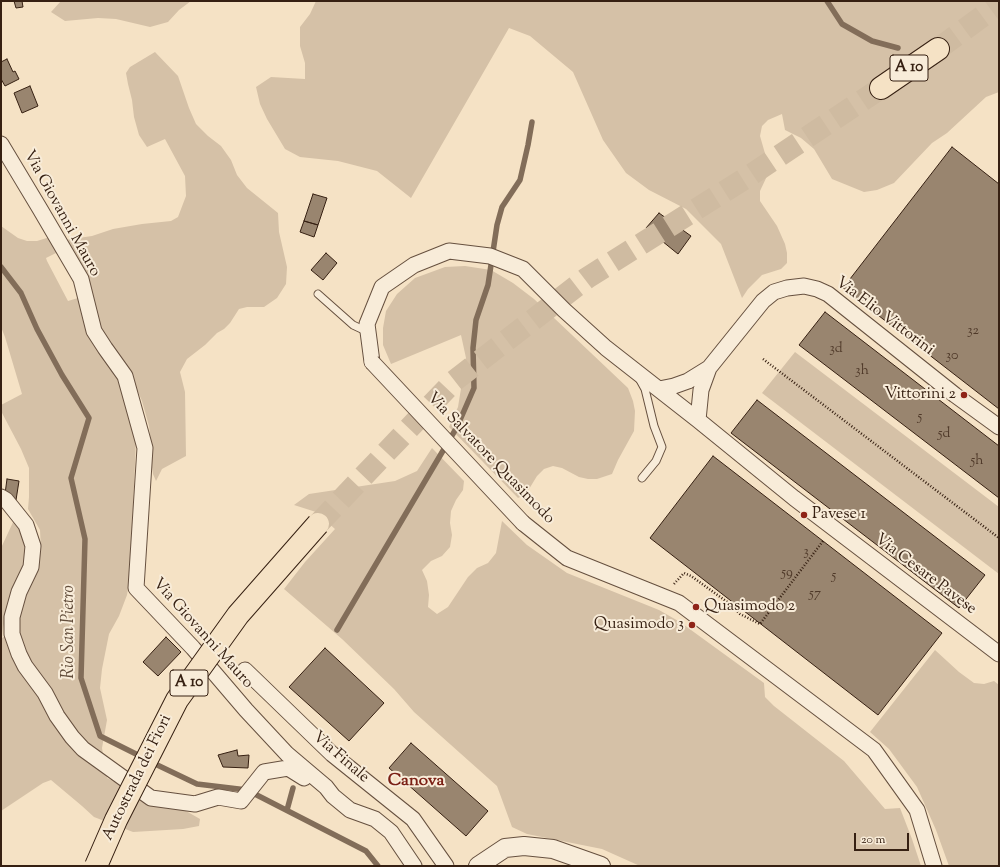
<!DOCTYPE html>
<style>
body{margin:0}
#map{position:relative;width:1000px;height:867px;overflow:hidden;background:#f5e2c5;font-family:"Sorts Mill Goudy",serif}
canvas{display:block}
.frame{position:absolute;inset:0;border:2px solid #362012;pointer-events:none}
.scale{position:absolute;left:854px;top:833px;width:55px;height:18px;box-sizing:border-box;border:2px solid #362012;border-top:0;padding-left:5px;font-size:12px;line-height:14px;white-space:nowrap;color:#362012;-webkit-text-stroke:3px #f8ecd9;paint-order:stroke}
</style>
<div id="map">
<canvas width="1000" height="867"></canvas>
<div class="frame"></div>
<div class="scale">20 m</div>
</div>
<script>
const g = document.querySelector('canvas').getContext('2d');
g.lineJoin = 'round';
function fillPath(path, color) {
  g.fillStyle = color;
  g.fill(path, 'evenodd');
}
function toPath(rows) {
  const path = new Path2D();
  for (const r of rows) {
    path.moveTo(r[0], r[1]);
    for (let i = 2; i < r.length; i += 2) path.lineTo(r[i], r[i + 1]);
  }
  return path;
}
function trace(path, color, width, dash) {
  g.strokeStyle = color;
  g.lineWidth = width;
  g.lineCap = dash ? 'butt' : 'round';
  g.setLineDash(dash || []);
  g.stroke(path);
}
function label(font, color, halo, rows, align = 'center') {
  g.font = font + ' "Sorts Mill Goudy",serif';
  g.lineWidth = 4;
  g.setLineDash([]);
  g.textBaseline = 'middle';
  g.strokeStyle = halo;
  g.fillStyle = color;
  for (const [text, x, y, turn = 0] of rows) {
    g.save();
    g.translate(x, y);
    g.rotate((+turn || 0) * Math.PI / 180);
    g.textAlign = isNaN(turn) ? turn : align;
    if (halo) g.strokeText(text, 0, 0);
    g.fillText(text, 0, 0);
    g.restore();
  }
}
const green = toPath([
 [61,1,191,1,179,10,168,22,150,27,116,19,98,18,65,21,51,12],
 [316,1,999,1,999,92,986,97,947,133,932,143,894,183,877,190,864,192,832,179,814,149,801,138,785,130,782,114,768,120,762,126,760,136,768,164,768,174,760,191,760,201,777,226,785,244,787,253,787,263,781,269,762,275,748,289,742,298,721,244,686,209,649,190,626,173,603,140,573,72,530,36,509,28,411,198,377,171,338,161,300,157,285,149,267,119,260,104,256,87,271,77,305,79,305,63,300,46,300,27,310,14],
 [155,52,178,76,189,108,196,124,208,136,221,146,231,160,237,175,247,188,278,213,279,232,287,267,286,284,277,298,264,307,247,307,239,309,230,323,224,329,217,333,205,345,187,359,180,372,185,392,186,456,162,469,156,481,153,474,151,461,152,452,149,426,142,401,134,383,96,323,65,240,92,236,113,229,142,224,171,221,178,217,186,196,185,176,165,139,147,147,139,135,134,117,132,100,128,84,126,73,130,67],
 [1,226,18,238,27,241,37,241,50,237,58,252,46,258,47,261,68,301,78,298,98,351,125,390,136,440,130,577,127,595,119,616,109,634,102,669,100,688,107,720,102,748,107,778,162,805,186,811,200,819,199,826,183,829,133,832,94,817,82,806,51,780,43,783,1,811,1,548,15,518,26,540,26,557,10,597,3,628,2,638,17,629,17,612,35,568,41,549,40,530,28,509,29,497,29,468,21,449,1,411,1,405,22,394,5,337,1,327],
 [465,266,491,270,513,283,534,299,628,388,633,401,635,411,634,431,618,460,612,474,597,479,588,479,579,477,562,468,553,466,544,469,537,476,526,494,518,498,449,427,458,407,466,358,461,335,391,364,383,345,383,328,386,311,397,294,415,278,445,267],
 [795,352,999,507,999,574,762,393],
 [432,448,464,481,463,490,456,500,451,511,450,523,452,535,450,547,442,556,431,561,422,570,427,581,429,595,428,607,437,614,448,607,468,577,477,568,488,563,496,553,502,521,527,545,567,573,659,610,680,622,764,683,765,697,774,706,844,761,885,809,900,808,912,839,921,866,640,866,602,849,527,834,512,827,497,786,414,712,394,689,342,639,284,589,305,562,335,529,316,512,294,505,309,494,395,481,417,471],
 [935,650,959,672,974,683,984,684,994,681,999,685,999,866,949,866,936,830,917,787,889,749,870,732]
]);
const stream = toPath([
 [827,1,842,24,872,41,898,48],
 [1,267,21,293,37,329,62,375,89,418,71,478,85,539,81,678,100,736,144,758],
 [337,630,457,427,474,388,473,348,476,320,488,285,497,225,502,207,520,180,528,145,532,122],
 [151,762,197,784,247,790,366,851,378,866],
 [287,810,293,788]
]);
const building = toPath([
 [14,1,22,1,23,7,16,8,14,1],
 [7,59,13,72,15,71,19,79,5,86,1,79,1,62,7,59],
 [30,86,38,106,22,113,14,93,30,86],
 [952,147,999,184,999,409,843,288,952,147],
 [313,194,327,198,318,225,304,221,313,194],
 [659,213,691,236,678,254,646,228,659,213],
 [304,221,318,225,314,237,300,232,304,221],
 [326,253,337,263,323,280,311,270,326,253],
 [825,312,999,446,999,498,799,345,825,312],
 [757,400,985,575,959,608,731,433,757,400],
 [713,456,942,633,878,715,650,538,713,456],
 [7,479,19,481,16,500,5,494,7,479],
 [166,637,181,652,158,676,143,662,166,637],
 [325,648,384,703,349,741,289,687,325,648],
 [411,743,488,811,466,836,389,768,411,743],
 [237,750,238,756,249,755,248,768,223,767,218,755,237,750]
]);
const motorwayTunnel = toPath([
 [938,49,999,4],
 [318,524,454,381,587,278,749,176,881,88]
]);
const path = toPath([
 [763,359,999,538],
 [674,584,684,573,691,576,730,604,740,614,760,624,823,541]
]);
const service = toPath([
 [318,294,353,325,368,332],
 [640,380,645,389,654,426,662,447,656,461,642,478]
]);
const minor = toPath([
 [1,144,40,209,81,279,94,331,105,348,125,376,145,448,136,588,193,648,246,710,287,754,326,787,333,796,350,810,375,819,391,832,414,866],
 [372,362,367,324,382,287,414,265,449,251,490,256,523,269,564,310,606,348,698,420,794,498,999,654],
 [659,389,674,386,688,381,709,368],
 [698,420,701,390,709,368,763,301,774,292,787,288,804,286,817,289,828,294,955,395,999,427],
 [1,497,6,500,26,525,33,546,31,567,19,592,12,617,12,634,19,654,25,666,45,693,57,716,72,737,83,749,151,798,195,804,218,797,241,801,264,772,288,768,304,778],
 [523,523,567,558,679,603,874,750,917,810,934,866],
 [245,670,332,754,413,819,446,866]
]);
const tertiary = toPath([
 [478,866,505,848,524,846,553,849,601,866]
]);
const motorway = toPath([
 [881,88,938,49]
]);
const minorBridge = toPath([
 [372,362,523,523]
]);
const motorwayBridge = toPath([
 [96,866,116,820,177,700,238,615,318,524]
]);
const markers = [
 [964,395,4,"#8f2418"],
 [804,515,4,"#8f2418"],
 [696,607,4,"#8f2418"],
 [692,625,4,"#8f2418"]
];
const numberNames = [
 ["32",973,332],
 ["3d",836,350],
 ["30",952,357],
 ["3h",862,372],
 ["5",920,418],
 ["5d",944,435],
 ["5h",977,462],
 ["3",806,553],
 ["59",787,574],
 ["5",834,577],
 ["57",815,595]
];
const shields = [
 [909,68,38],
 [189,683,38]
];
const shieldNames = [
 ["A 10",909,68],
 ["A 10",189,683]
];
const streetNames = [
 ["Via Giovanni Mauro",61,214,61],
 ["Via Elio Vittorini",884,317,37],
 ["Via Salvatore Quasimodo",490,459,46],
 ["Via Cesare Pavese",925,575,37],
 ["Via Giovanni Mauro",202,634,48],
 ["Via Finale",340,758,41],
 ["Autostrada dei Fiori",138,778,-64]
];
const poiNames = [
 ["Vittorini 2",956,395],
 ["Pavese 1",812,515,"left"],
 ["Quasimodo 2",704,607,"left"],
 ["Quasimodo 3",684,625]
];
const waterNames = [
 ["Rio San Pietro",70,632,-90]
];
const neighbourhoodNames = [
 ["Canova",416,782]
];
fillPath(green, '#d5c1a7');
trace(stream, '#826d59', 5.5);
fillPath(building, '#99856f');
trace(building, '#362012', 1);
trace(motorwayTunnel, '#cfbba1', 22, [22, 11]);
trace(service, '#66503f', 9);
trace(minor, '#66503f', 17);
trace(tertiary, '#66503f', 20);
trace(motorway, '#362012', 24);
trace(path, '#362012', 2.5, [1, 2]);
trace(service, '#f8ecd9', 7);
trace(minor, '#f8ecd9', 15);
trace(tertiary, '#f8ecd9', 18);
trace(motorway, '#f5e2c5', 22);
trace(minorBridge, '#66503f', 17, []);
trace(motorwayBridge, '#362012', 24, []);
trace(minorBridge, '#f8ecd9', 15);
trace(motorwayBridge, '#f5e2c5', 22);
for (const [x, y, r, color] of markers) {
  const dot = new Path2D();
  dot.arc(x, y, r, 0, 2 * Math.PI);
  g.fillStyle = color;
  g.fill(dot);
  trace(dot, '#f8ecd9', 1.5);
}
label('14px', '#4f3929', null, numberNames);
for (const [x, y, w] of shields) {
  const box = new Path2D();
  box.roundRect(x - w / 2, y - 13, w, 26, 3);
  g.fillStyle = '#f8ecd9';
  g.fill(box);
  trace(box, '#362012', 1);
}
label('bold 15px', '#362012', null, shieldNames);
label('16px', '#362012', '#f8ecd9', streetNames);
label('16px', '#362012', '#f8ecd9', poiNames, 'right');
label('italic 17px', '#624d3b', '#f8ecd9', waterNames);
label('bold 17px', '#7a1f14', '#f8ecd9', neighbourhoodNames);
</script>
